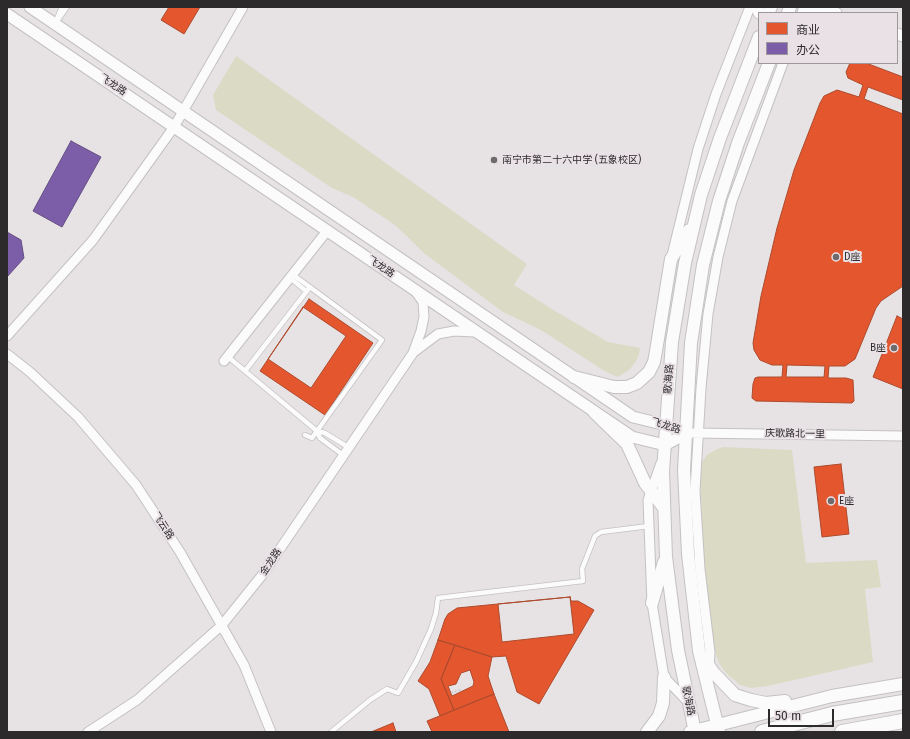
<!DOCTYPE html>
<meta charset="utf-8">
<style>
body{margin:0}
#map{position:relative;width:910px;height:739px;overflow:hidden;background:#e7e3e5;font-family:"Fira Sans","Noto Sans SC",sans-serif}
canvas{display:block}
.frame{position:absolute;inset:0;border:8px solid #2d2a2c;pointer-events:none}
.legend{position:absolute;left:758px;top:12px;width:140px;height:52px;box-sizing:border-box;background:#e9e1e6;border:1px solid #9e989c;margin:0;padding:5px 7px;list-style:none;font-size:12px;color:#2d2a2c}
.legend li{display:flex;align-items:center;gap:8px;height:20px}
.legend b{width:20px;border:1px solid #9e989c}
.scale{position:absolute;left:768px;top:709px;width:66px;height:18px;box-sizing:border-box;border:2px solid #2d2a2c;border-top:0;padding-left:5px;font-size:12px;line-height:14px;white-space:nowrap;color:#2d2a2c;-webkit-text-stroke:3px #e9e1e6;paint-order:stroke}
</style>
<div id="map">
<canvas width="910" height="739"></canvas>
<div class="frame"></div>
<ul class="legend">
<li><b style="height:11px;background:#e4572e"></b>商业</li>
<li><b style="height:11px;background:#7b5ea7"></b>办公</li>
</ul>
<div class="scale">50 m</div>
</div>
<script>
const g = document.querySelector('canvas').getContext('2d');
g.lineJoin = 'round';
function fillPath(path, color) {
  g.fillStyle = color;
  g.fill(path, 'evenodd');
}
function toPath(rows) {
  const path = new Path2D();
  for (const r of rows) {
    path.moveTo(r[0], r[1]);
    for (let i = 2; i < r.length; i += 2) path.lineTo(r[i], r[i + 1]);
  }
  return path;
}
function trace(path, color, width, dash) {
  g.strokeStyle = color;
  g.lineWidth = width;
  g.lineCap = dash ? 'butt' : 'round';
  g.setLineDash(dash || []);
  g.stroke(path);
}
function label(font, color, halo, rows, align = 'center') {
  g.font = font + ' "Fira Sans","Noto Sans SC",sans-serif';
  g.lineWidth = 4;
  g.setLineDash([]);
  g.textBaseline = 'middle';
  g.strokeStyle = halo;
  g.fillStyle = color;
  for (const [text, x, y, turn = 0] of rows) {
    g.save();
    g.translate(x, y);
    g.rotate((+turn || 0) * Math.PI / 180);
    g.textAlign = isNaN(turn) ? turn : align;
    if (halo) g.strokeText(text, 0, 0);
    g.fillText(text, 0, 0);
    g.restore();
  }
}
const green = toPath([
 [236,56,527,264,514,285,555,311,608,342,640,348,638,358,630,369,618,377,606,372,541,330,503,312,425,254,395,225,353,197,332,188,216,110,213,95],
 [723,447,792,450,806,563,877,560,881,587,865,589,873,662,768,686,751,688,740,685,728,675,720,665,716,655,704,575,700,472,702,462,707,455,715,450]
]);
const shops = toPath([
 [169,7,200,7,184,34,161,20,169,7],
 [850,63,866,63,903,77,903,100,868,87,864,99,903,114,903,286,881,301,876,308,855,359,845,366,829,366,828,378,846,378,853,380,854,401,852,403,756,401,752,398,753,384,755,378,758,377,782,377,783,365,772,365,760,360,754,350,753,343,761,296,777,228,794,170,820,103,824,96,837,90,859,97,863,85,848,78,846,72,850,63],
 [787,365,825,366,824,377,786,377,787,365],
 [309,299,373,343,325,415,260,371,309,299],
 [303,307,346,336,311,388,268,359,303,307],
 [897,316,903,319,903,389,873,377,897,316],
 [841,464,849,534,822,537,814,467,841,464],
 [570,597,571,601,578,601,594,610,539,704,517,692,506,656,492,657,438,640,445,619,448,614,457,608,570,597],
 [570,597,574,634,502,642,498,604,570,597],
 [438,640,455,645,441,679,454,710,440,716,429,689,418,681,430,662,438,640],
 [455,645,492,657,488,676,494,694,454,710,441,679,455,645],
 [470,670,474,682,473,686,452,696,448,686,456,684,461,673,470,670],
 [494,694,509,732,432,732,427,721,494,694],
 [393,723,396,732,371,732,393,723]
]);
const offices = toPath([
 [71,141,101,157,62,227,33,211,71,141],
 [7,232,21,240,24,258,7,277,7,232]
]);
const path = toPath([
 [451,693,462,689]
]);
const service = toPath([
 [56,21,62,7],
 [55,24,67,7],
 [292,274,382,340,312,438,305,435],
 [289,277,306,291],
 [227,356,317,431,320,438,343,455],
 [245,371,310,287],
 [317,431,325,433,348,447],
 [331,732,370,700,387,689,398,693,416,662,431,629,436,613,438,598,583,581,582,569,595,536,601,532,649,526]
]);
const minor = toPath([
 [802,13,804,7],
 [673,251,698,149,716,94,750,7],
 [7,336,93,240,174,127,243,7],
 [414,352,438,334,454,331,475,332],
 [7,354,30,372,78,417,136,485,180,552,244,665,271,732],
 [224,361,327,231],
 [692,433,903,436],
 [661,463,648,500,652,603,664,677,688,702],
 [709,668,710,652,700,569,695,491,701,388,708,314,718,257,732,201,783,63],
 [88,732,137,700,222,625,263,574,413,353,421,331,424,317,423,302,416,292]
]);
const tertiary = toPath([
 [30,7,633,417,666,425,687,433],
 [757,7,759,13],
 [809,13,836,13],
 [7,14,632,437,665,445,687,433],
 [897,34,903,36]
]);
const secondary = toPath([
 [768,13,771,7],
 [788,13,790,7],
 [574,377,614,387,627,387,637,383,649,372,654,362,656,351,671,259,689,230],
 [594,412,627,444,645,483,664,508],
 [652,603,664,562],
 [704,658,713,672,735,695,751,700,766,703,785,701],
 [647,732,659,716,663,703,664,677],
 [690,732,832,696,903,684],
 [695,732,678,650,666,557,663,471,672,342,685,263,701,195,720,138,759,37],
 [719,732,699,651,688,554,684,470,691,343,703,265,719,201,738,143,769,63]
]);
const trunk = toPath([
 [762,732,832,714,903,702],
 [842,732,903,721]
]);
const markers = [
 [494,160,4,"#6e6b6d"],
 [836,257,4,"#6e6b6d"],
 [894,348,4,"#6e6b6d"],
 [831,501,4,"#6e6b6d"]
];
const streetNames = [
 ["飞龙路",113,85,34],
 ["飞龙路",381,267,34],
 ["歌海路",669,379,-86],
 ["飞龙路",666,426,17],
 ["庆歌路北一里",795,434,1],
 ["飞云路",163,526,57],
 ["金龙路",271,562,-56],
 ["歌海路",688,701,78]
];
const poiNames = [
 ["南宁市第二十六中学 (五象校区)",502,160],
 ["D座",844,257],
 ["B座",886,348,"right"],
 ["E座",839,501]
];
fillPath(green, '#dbdac5');
fillPath(shops, '#e4572e');
trace(shops, '#ad4a2d', 1);
fillPath(offices, '#7b5ea7');
trace(offices, '#644e82', 1);
trace(service, '#c4c1c2', 6);
trace(minor, '#c4c1c2', 11);
trace(tertiary, '#c4c1c2', 13);
trace(secondary, '#c4c1c2', 14);
trace(trunk, '#c4c1c2', 16);
trace(path, '#c3c3c3', 1.5, [2, 2]);
trace(service, '#fbfbfb', 4.5);
trace(minor, '#fbfbfb', 9);
trace(tertiary, '#fbfbfb', 11);
trace(secondary, '#fbfbfb', 12);
trace(trunk, '#fbfbfb', 14);
for (const [x, y, r, color] of markers) {
  const dot = new Path2D();
  dot.arc(x, y, r, 0, 2 * Math.PI);
  g.fillStyle = color;
  g.fill(dot);
  trace(dot, '#e9e1e6', 1.5);
}
label('10px', '#2d2a2c', '#e9e1e6', streetNames);
label('10px', '#2d2a2c', '#e9e1e6', poiNames, 'left');
</script>
